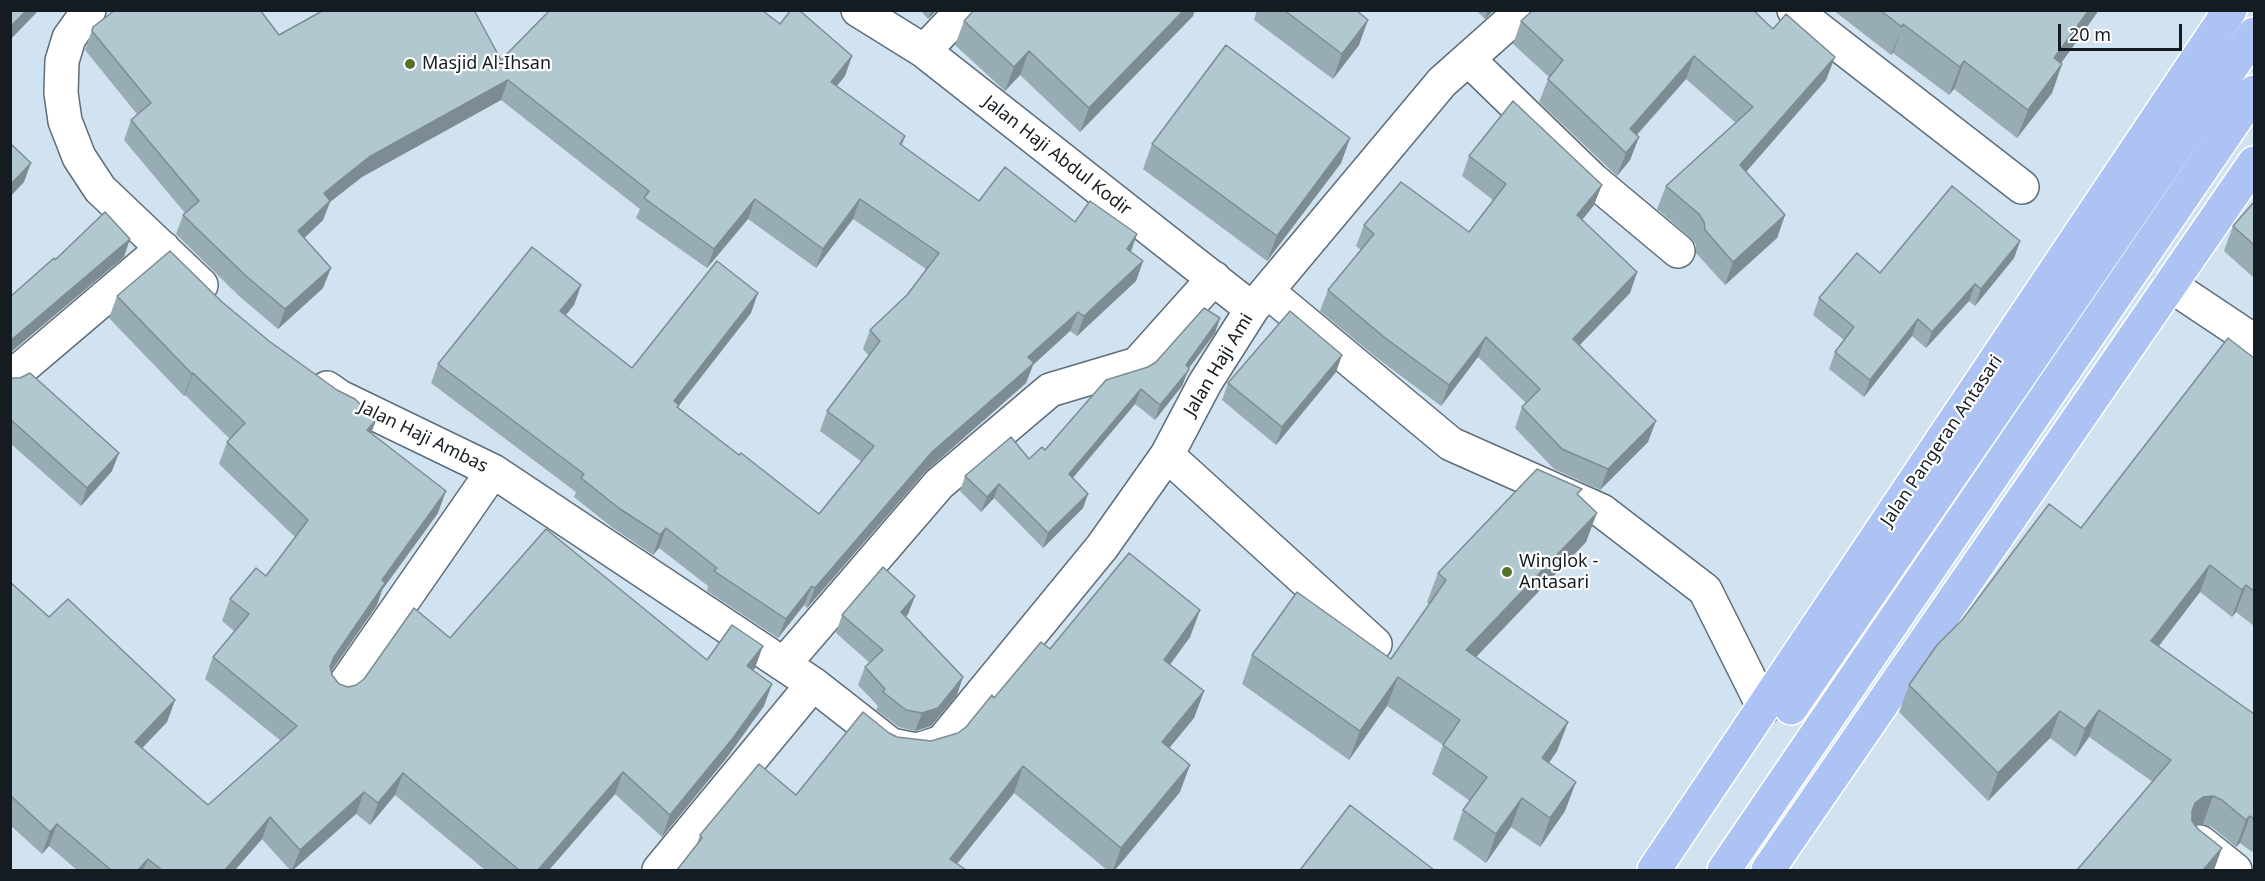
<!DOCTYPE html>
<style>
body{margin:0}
#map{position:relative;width:2265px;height:881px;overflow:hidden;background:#d1e2f1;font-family:"Noto Sans",sans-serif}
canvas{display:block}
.frame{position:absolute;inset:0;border:12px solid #151c21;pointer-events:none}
.scale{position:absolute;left:2058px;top:24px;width:124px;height:27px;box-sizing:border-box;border:3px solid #151c21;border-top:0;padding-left:8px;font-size:18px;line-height:21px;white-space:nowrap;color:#151c21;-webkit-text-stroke:4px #fff;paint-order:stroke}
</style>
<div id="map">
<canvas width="2265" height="881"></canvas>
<div class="frame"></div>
<div class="scale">20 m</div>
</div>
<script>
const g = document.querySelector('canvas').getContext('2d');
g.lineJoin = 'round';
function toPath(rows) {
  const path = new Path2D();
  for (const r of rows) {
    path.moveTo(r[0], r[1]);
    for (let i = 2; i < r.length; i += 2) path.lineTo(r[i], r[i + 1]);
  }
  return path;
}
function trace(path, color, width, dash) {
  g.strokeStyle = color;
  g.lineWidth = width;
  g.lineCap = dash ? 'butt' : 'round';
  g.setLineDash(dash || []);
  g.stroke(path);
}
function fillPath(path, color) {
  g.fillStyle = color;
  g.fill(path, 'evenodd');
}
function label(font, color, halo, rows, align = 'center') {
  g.font = font + ' "Noto Sans",sans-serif';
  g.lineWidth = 4.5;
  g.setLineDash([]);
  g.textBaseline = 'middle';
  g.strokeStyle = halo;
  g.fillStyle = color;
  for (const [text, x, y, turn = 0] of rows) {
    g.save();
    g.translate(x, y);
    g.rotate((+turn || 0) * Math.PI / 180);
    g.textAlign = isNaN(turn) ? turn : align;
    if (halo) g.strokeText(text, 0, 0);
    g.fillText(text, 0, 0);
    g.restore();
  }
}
const street = toPath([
 [89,10,69,38,62,61,61,93,65,121,79,157,100,189,201,285],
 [858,10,924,51,1252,309],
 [1794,10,2022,187],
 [924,51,963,10],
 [1468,59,1593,180,1678,251],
 [2170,285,2254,341],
 [1267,291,1451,444,1602,511,1705,590,1764,708],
 [10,378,163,248],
 [327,388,340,397,493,471,813,684,891,745,916,750,927,747,942,742,1102,547,1167,455,1205,383,1252,309,1267,291,1442,82,1523,10],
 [1167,455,1375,644],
 [784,664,939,484,1050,390,1137,364,1214,278],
 [341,690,493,471],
 [2200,842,2235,870],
 [659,870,813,684]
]);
const primary = toPath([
 [1791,708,2254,34],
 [1654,870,2230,10],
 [1724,870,2254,92],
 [1768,870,2254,163]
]);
const wall = toPath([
 [548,10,762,10,845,76,837,86,905,136,902,146,979,201,1075,222,1137,234,1131,252,1143,261,1136,281,1077,336,1070,331,1033,365,1026,383,925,472,807,608,804,605,778,638,707,591,708,586,659,548,653,555,613,528,574,497,576,492,431,383,438,364,581,285,574,305,565,315,632,368,751,313,678,407,739,455,819,514,862,462,820,431,827,411,869,356,863,349,870,330,907,295,926,269,853,219,816,268,748,219,707,268,636,218,640,209,501,100,362,177,330,202,323,220,304,238,323,288,278,329,239,296,176,234,183,215,185,213,124,140,131,120,137,114,85,50,93,27,279,35,501,60,549,12],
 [920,10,937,10,928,19],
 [1257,10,1356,10,1359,45,1333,79,1254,20],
 [1476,10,1494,10,1485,19],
 [1833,10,2099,10,2061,63,2062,64,2052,93,2017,138,1954,89,1949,95,1893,53,1891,55],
 [1193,16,1080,132,1020,75,1005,91,955,45,964,21],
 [1521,21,1826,80,1746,172,1785,215,1777,238,1725,285,1696,253,1696,245,1690,237,1657,209,1666,186,1736,123,1686,79,1637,135,1639,137,1630,160,1617,176,1539,102,1549,77,1513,44],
 [1350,138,1341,163,1267,261,1143,169,1152,144],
 [1469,156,1594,205,1582,220,1637,272,1630,293,1580,345,1648,442,1600,490,1554,469,1515,428,1522,407,1526,403,1478,357,1441,406,1377,358,1320,311,1328,290,1361,250,1356,246,1364,225,1469,232,1493,200,1462,176],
 [2254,202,2254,278,2224,251,2233,226],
 [2020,241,2014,258,1975,306,1969,301,1926,348,1912,336,1864,397,1829,369,1835,352,1844,340,1813,315,1819,298,1880,273],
 [117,296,222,302,269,341,376,420,371,433,438,513,382,590,377,605,331,671,332,675,339,684,348,687,356,685,450,638,707,660,755,668,753,670,764,706,725,760,662,837,615,794,549,870,485,870,395,795,370,825,356,814,293,870,290,870,262,839,235,870,77,870,49,846,42,854,10,825,10,582,49,617,175,700,167,722,142,748,208,805,281,741,205,679,213,657,234,631,222,621,230,599,266,576,295,537,219,464,227,442,230,439,185,395,184,396,109,318],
 [1215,333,1189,368,1182,386,1155,420,1135,404,1073,478,1088,494,1083,508,1043,548,994,498,981,512,960,491,965,476,1029,459,1045,450,1148,367],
 [1342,355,1336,372,1276,445,1222,400,1228,383],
 [2254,358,2254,626,2236,612,2232,617,2200,592,2159,646,2254,714,2254,848,2252,852,2240,843,2236,847,2212,827,2203,824,2195,825,2214,870,2153,782,2089,737,2075,757,2050,738,1988,801,1899,712,1909,685,2081,528],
 [10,378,112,471,81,506,10,443],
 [1580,497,1586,542,1476,657,1568,722,1557,751,1549,763,1565,811,1540,847,1511,827,1486,863,1453,839,1463,810,1470,801,1432,774,1443,745,1387,706,1349,760,1242,684,1252,655,1391,659,1429,604,1427,602,1438,573],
 [915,596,908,614,906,617,957,695,931,726,915,731,899,727,876,710,878,706,858,685,865,667,870,663,836,633,842,615],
 [1200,610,1190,637,1170,665,1204,691,1194,718,1169,748,1180,792,1115,870,1107,870,1014,793,957,864,696,846,700,835,796,795,889,733,897,737,931,741,958,733,966,727,994,698,1050,649]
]);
const shadedWall = toPath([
 [27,10,39,10,10,40,10,27],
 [932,10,937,10,928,19],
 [1184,10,1195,10,1193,16,1080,132,1089,108],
 [1488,10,1494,10,1485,19],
 [2089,10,2099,10,2044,87,2054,58],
 [1368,20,1359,45,1333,79,1342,54],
 [1903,24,1893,53,1891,55,1902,27],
 [1029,51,1020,75,1005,91,1014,67],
 [852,56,845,76,824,101,831,82],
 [1694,56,1686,79,1623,150,1630,129],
 [1835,57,1826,80,1732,188,1740,165],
 [1964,61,1954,89,1949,95,1960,67],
 [2062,64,2052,93,2017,138,2028,110],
 [508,80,501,100,362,177,330,202,323,220,291,251,298,231,324,193,369,157],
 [1639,137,1630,160,1617,176,1626,153],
 [1350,138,1341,163,1267,261,1277,236],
 [31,163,24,182,10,197,10,185],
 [1602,185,1594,205,1569,236,1577,215],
 [755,199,748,219,707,268,714,249],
 [860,199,853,219,816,268,823,249],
 [1785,215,1777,238,1725,285,1733,262],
 [1137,234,1130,253,1127,249],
 [130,239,124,257,10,353,10,341],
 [2020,241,2014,258,1975,306,1981,289],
 [1143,261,1136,281,1077,336,1084,316],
 [331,268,323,288,278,329,285,309],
 [1637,272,1630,293,1566,359,1573,339],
 [1975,284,1969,301,1926,348,1932,332],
 [581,285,574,305,553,331,560,311],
 [758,293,751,313,679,405,672,425,674,401],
 [1078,312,1070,331,1033,365,1026,383,925,472,807,608,815,588,932,452,1028,357],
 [1220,318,1215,333,1180,380,1186,365],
 [1918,319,1912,336,1864,397,1870,380],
 [1486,337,1478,357,1441,406,1449,385],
 [1342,355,1336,372,1276,445,1282,427],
 [1189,368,1182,386,1155,420,1160,405],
 [193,373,185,395,184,396,192,374],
 [1141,389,1135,404,1063,489,1069,474],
 [376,420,368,442,367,430],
 [1656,421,1648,442,1600,490,1608,469],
 [119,453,112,471,81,506,87,488],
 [999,484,994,498,981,512,987,497],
 [446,491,438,513,382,590,377,605,326,679,334,657,382,580],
 [1088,494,1083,508,1043,548,1048,533],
 [1597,513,1586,542,1455,679,1466,650],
 [666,528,659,548,653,555,660,535],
 [2210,565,2200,592,2141,669,2151,641],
 [2246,585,2236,612,2232,617,2242,590],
 [812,586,804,605,778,638,786,619],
 [915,596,908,614,895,630,901,612],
 [1200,610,1190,637,1154,686,1164,660],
 [763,646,755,668,739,688,747,666],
 [963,677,957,695,931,726,915,731,922,713],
 [1398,677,1387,706,1349,760,1360,731],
 [772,684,764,706,725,760,662,837,670,815],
 [1204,691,1194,718,1152,769,1162,742],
 [175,700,167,722,127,764,135,742],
 [2099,710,2089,737,2075,757,2085,729],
 [2060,711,2050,738,1988,801,1998,773],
 [1568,722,1557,751,1532,787,1542,758],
 [1190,765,1180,792,1115,870,1113,870,1121,848],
 [1023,766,1014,793,952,870,950,859],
 [623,772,615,794,549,870,538,870],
 [403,773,395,795,370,825,378,803],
 [1576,782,1565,811,1540,847,1550,818],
 [364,792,356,814,293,870,292,870,300,850],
 [2213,796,2203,824,2193,825,2182,839,2195,803,2203,797],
 [1522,798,1511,827,1486,863,1496,834],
 [2250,816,2240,843,2236,847,2246,820],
 [270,817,262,839,235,870,225,870],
 [57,824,49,846,42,854,50,832],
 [2222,848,2214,870,2203,870],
 [148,859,143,870,138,870]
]);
const building = toPath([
 [10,10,27,10,10,27,10,10],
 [115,10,260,10,279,35,324,10,474,10,501,60,550,10,762,10,780,24,791,10,799,10,852,56,831,82,905,136,900,144,979,201,1005,167,1075,222,1090,201,1137,234,1127,249,1143,261,1084,316,1078,312,1028,357,1034,363,932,452,815,588,812,586,786,619,714,571,717,568,666,528,660,535,620,509,581,478,584,474,438,364,532,247,581,285,560,311,632,368,717,261,758,293,674,401,679,405,677,407,739,455,741,453,819,514,874,446,827,411,880,341,870,330,907,295,939,253,860,199,823,249,755,199,714,249,644,198,649,191,508,80,369,157,324,193,330,201,298,231,331,268,285,309,246,276,183,215,199,201,131,120,151,103,92,31,93,27,115,10],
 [974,10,1184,10,1089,108,1029,51,1014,67,964,21,974,10],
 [1284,10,1356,10,1368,20,1342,54,1284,10],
 [1533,10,1753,10,1773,29,1786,14,1835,57,1740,165,1785,215,1733,262,1705,230,1704,222,1699,214,1666,186,1753,107,1694,56,1630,129,1639,137,1626,153,1548,79,1563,60,1521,21,1533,10],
 [1880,10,2089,10,2054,58,2062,64,2028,110,1964,61,1960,67,1903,24,1902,27,1880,10],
 [1226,45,1350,138,1277,236,1152,144,1226,45],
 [1513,101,1602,185,1577,215,1637,272,1573,339,1656,421,1608,469,1562,449,1522,407,1540,389,1486,337,1449,385,1384,337,1328,290,1374,234,1364,225,1401,182,1469,232,1506,184,1469,156,1513,101],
 [10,143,31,163,10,185,10,143],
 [1952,186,2020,241,1981,289,1975,284,1932,332,1918,319,1870,380,1835,352,1854,327,1819,298,1857,253,1880,273,1952,186],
 [2254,202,2254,245,2233,226,2254,202],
 [105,212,130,239,10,341,10,297,54,258,55,260,105,212],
 [170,251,222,302,269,341,337,390,355,399,376,420,367,430,446,491,382,580,385,583,334,657,330,666,332,675,339,684,348,687,356,685,364,679,414,608,450,638,546,529,707,660,732,625,763,646,747,666,772,684,733,738,670,815,623,772,538,870,519,870,403,773,378,803,364,792,300,850,270,817,225,870,162,870,148,859,138,870,111,870,57,824,50,832,10,795,10,582,49,617,68,599,175,700,135,742,208,805,297,726,213,657,249,614,230,599,256,568,266,576,308,520,227,442,245,423,193,373,192,374,117,296,170,251],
 [1204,308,1220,318,1186,365,1189,368,1188,371,1160,405,1141,389,1069,474,1088,494,1048,533,999,484,987,497,965,476,1011,437,1029,459,1042,447,1045,450,1106,380,1148,367,1156,362,1204,308],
 [1290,311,1342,355,1282,427,1228,383,1290,311],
 [2228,338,2254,358,2254,591,2246,585,2242,590,2210,565,2151,641,2254,714,2254,819,2250,816,2246,820,2222,800,2213,796,2203,797,2195,803,2192,811,2192,821,2198,829,2222,848,2203,870,2077,870,2171,760,2099,710,2085,729,2060,711,1998,773,1909,685,1937,645,1962,620,2049,504,2081,528,2228,338],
 [30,373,119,453,87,488,10,419,10,378,20,378,30,373],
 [1537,469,1582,489,1577,494,1597,513,1466,650,1568,722,1542,758,1576,782,1550,818,1522,798,1496,834,1463,810,1487,777,1443,745,1460,720,1398,677,1360,731,1252,655,1297,592,1391,659,1446,580,1438,573,1537,469],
 [1129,553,1200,610,1164,660,1204,691,1162,742,1190,765,1121,848,1023,766,950,859,966,870,677,870,702,838,700,835,759,764,796,795,863,712,889,733,897,737,931,741,958,733,966,727,992,695,994,698,1041,642,1050,649,1129,553],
 [883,567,915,596,901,612,963,677,938,708,922,713,906,710,883,692,885,689,865,667,883,650,842,615,883,567],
 [1350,805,1434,870,1300,870,1350,805]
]);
const markers = [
 [410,64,6,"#547329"],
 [1507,572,6,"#547329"]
];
const poiNames = [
 ["Masjid Al-Ihsan",422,64],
 ["Winglok -",1519,562],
 ["Antasari",1519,583]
];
const streetNames = [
 ["Jalan Haji Abdul Kodir",1057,156,38],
 ["Jalan Haji Ami",1219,365,-59],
 ["Jalan Haji Ambas",423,437,26],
 ["Jalan Pangeran Antasari",1942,441,-56]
];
trace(street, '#5d6d79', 36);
trace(primary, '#fff', 36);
trace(street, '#fff', 33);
trace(primary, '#adc3f3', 33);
fillPath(wall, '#98acb3');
fillPath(shadedWall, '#7c8c92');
fillPath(building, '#b1c8d0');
trace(building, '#7c8c92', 1.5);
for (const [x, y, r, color] of markers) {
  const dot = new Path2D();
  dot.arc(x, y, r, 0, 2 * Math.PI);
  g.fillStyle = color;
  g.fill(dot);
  trace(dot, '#fff', 2);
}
label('18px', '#151c21', '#fff', poiNames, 'left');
label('18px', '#151c21', '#fff', streetNames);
</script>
